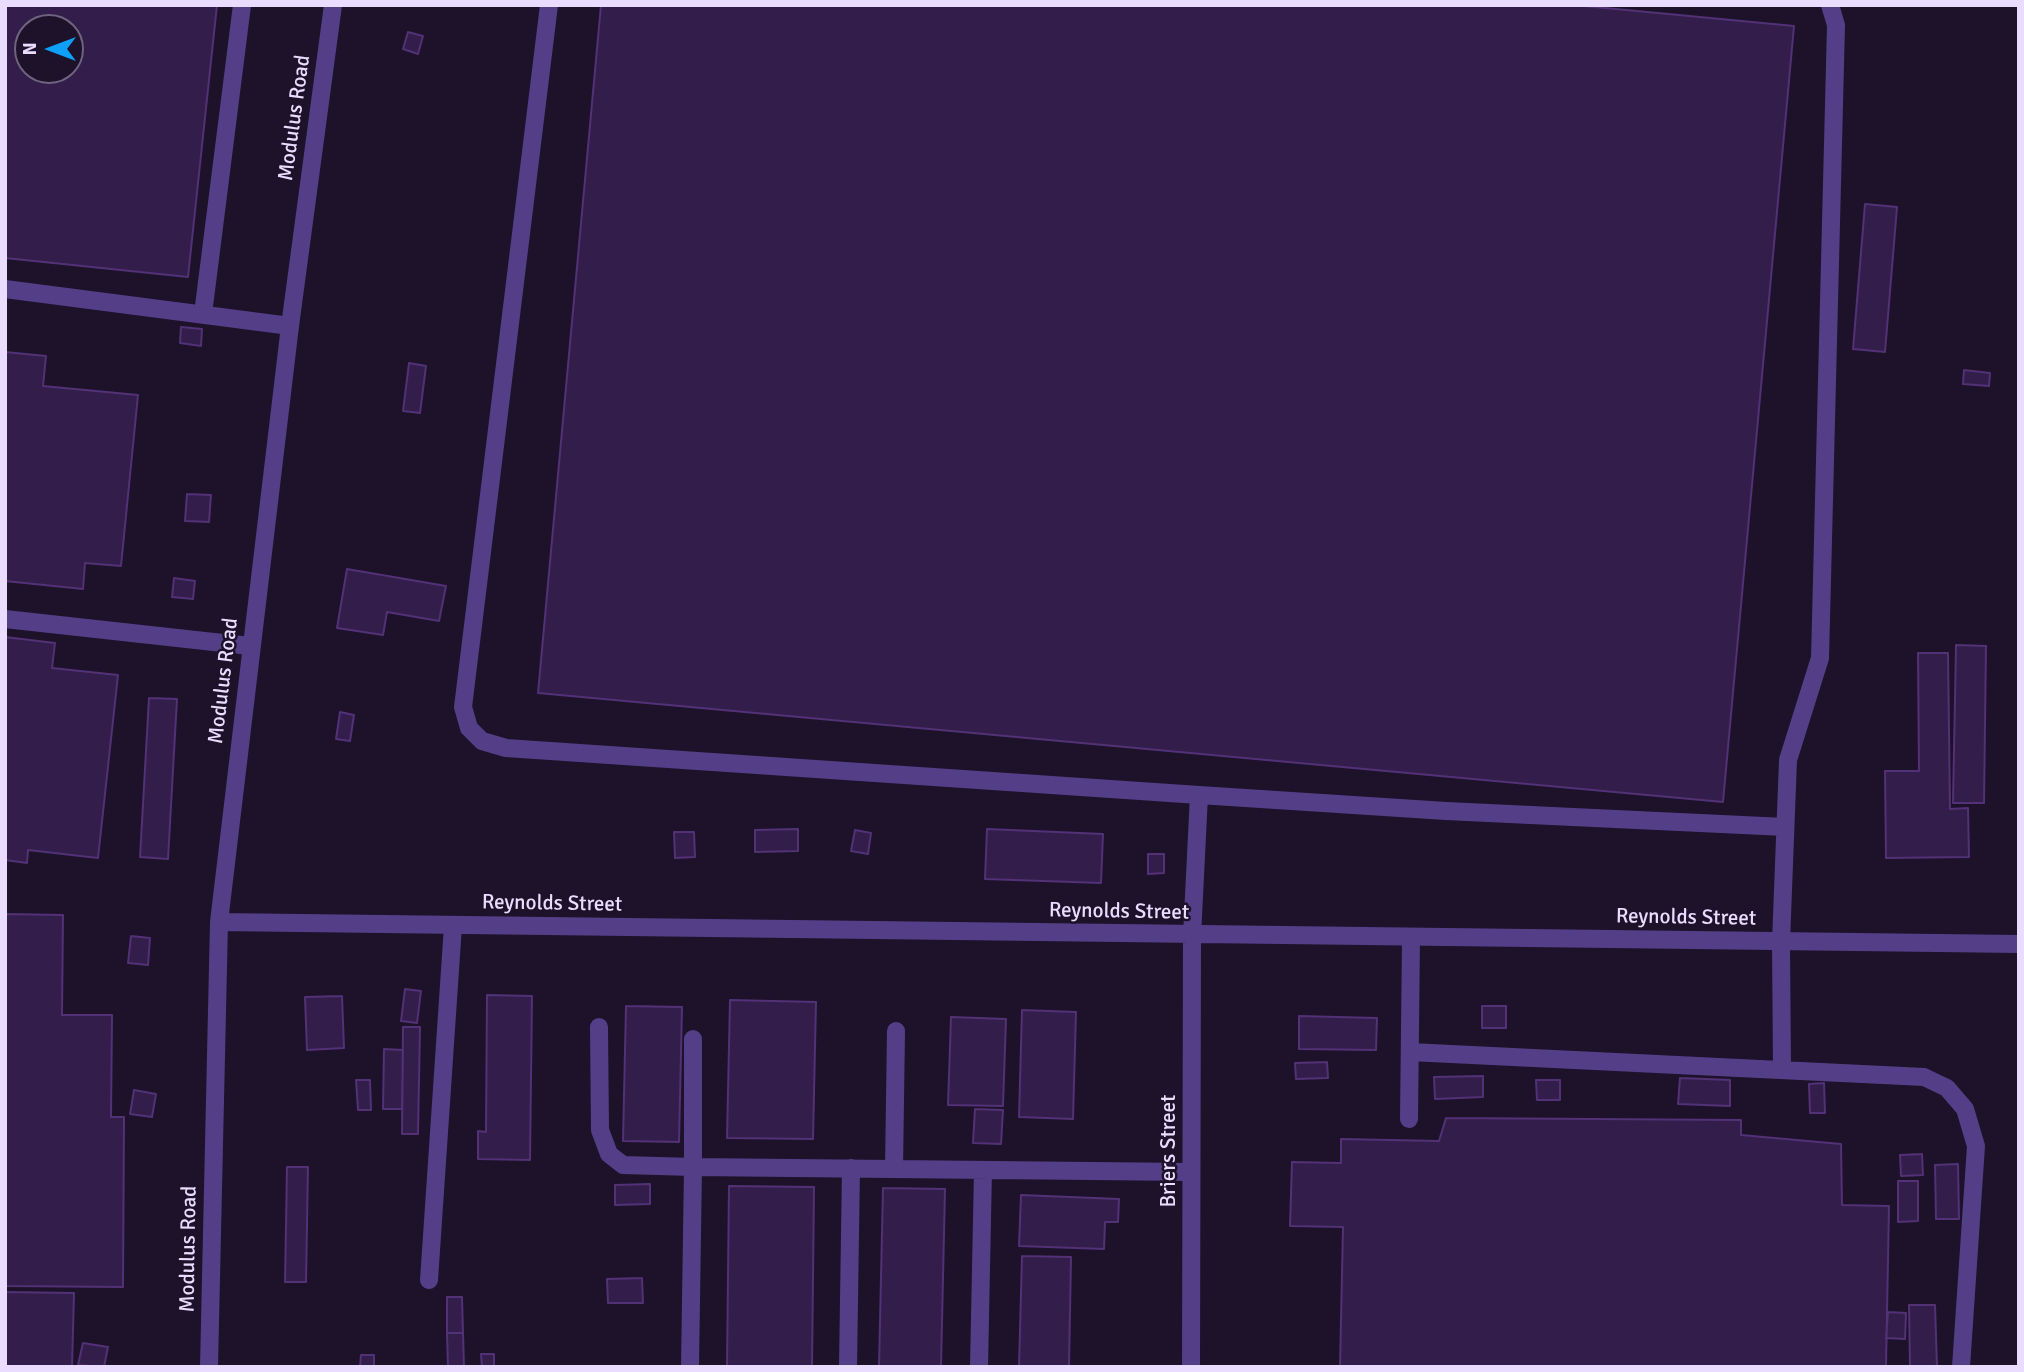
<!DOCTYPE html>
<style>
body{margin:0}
#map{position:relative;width:2024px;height:1372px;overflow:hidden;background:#1d122a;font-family:Signika,sans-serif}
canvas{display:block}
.frame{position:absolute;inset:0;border:7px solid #e9dcfe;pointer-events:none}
.north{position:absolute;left:14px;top:14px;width:70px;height:70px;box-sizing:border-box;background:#1d122a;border:2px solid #6f637f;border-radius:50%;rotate:270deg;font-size:19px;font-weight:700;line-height:28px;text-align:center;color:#e9dcfe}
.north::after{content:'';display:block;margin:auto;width:24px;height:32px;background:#0ea0f8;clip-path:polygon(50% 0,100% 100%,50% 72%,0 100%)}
</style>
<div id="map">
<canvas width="2024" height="1372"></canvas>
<div class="frame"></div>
<div class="north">N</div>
</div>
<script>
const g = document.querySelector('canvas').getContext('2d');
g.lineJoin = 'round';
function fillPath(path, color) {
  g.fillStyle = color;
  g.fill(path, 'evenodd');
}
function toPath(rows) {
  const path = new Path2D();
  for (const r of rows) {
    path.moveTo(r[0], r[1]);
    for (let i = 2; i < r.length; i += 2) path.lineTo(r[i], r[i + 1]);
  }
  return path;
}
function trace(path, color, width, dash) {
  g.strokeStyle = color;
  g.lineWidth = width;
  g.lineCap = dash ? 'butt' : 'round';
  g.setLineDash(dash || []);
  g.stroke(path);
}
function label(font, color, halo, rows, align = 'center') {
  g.font = font + ' Signika,sans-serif';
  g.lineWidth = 5;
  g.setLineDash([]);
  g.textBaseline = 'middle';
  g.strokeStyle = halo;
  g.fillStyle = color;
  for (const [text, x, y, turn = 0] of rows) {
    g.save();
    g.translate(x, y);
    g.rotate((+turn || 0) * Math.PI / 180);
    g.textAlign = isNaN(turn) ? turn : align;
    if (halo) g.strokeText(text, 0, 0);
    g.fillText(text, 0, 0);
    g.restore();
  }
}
const building = toPath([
 [5,5,217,5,188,277,5,258,5,5],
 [28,28,70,28,70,70,28,70,28,28],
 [601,5,1574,5,1794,26,1723,802,538,693,601,5],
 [408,32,423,36,418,54,403,49,408,32],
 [1865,204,1897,207,1885,352,1853,349,1865,204],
 [181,327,202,329,201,346,180,343,181,327],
 [5,352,46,356,43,386,138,395,121,566,85,563,83,589,5,581,5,352],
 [409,363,426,366,420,413,403,411,409,363],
 [1964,370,1990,373,1989,386,1963,384,1964,370],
 [187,494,211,495,209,522,185,521,187,494],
 [347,569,446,586,439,621,387,612,383,635,337,628,347,569],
 [174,578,195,581,193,599,172,597,174,578],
 [5,637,55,643,52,668,118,675,98,858,28,850,27,863,5,860,5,637],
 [1956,645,1986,646,1984,803,1953,803,1956,645],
 [1918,653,1948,653,1950,809,1968,808,1969,857,1886,858,1885,771,1919,771,1918,653],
 [149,698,177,699,168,859,140,857,149,698],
 [340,712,354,715,350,741,336,739,340,712],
 [798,829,798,851,755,852,755,830,798,829],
 [987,829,1103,834,1101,883,985,879,987,829],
 [855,830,871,833,868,854,851,851,855,830],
 [674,832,694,832,695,857,675,858,674,832],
 [1148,854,1164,854,1164,873,1148,874,1148,854],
 [5,914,63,915,62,1015,112,1015,111,1117,124,1117,123,1287,5,1286,5,914],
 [131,936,150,938,148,965,128,963,131,936],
 [405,989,421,991,417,1023,401,1021,405,989],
 [487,995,532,996,530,1160,478,1159,478,1131,486,1132,487,995],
 [342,996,344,1048,307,1050,305,997,342,996],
 [730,1000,816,1002,813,1139,727,1138,730,1000],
 [626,1006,682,1007,679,1142,623,1141,626,1006],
 [1482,1006,1506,1006,1506,1028,1482,1028,1482,1006],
 [1022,1010,1076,1012,1073,1119,1019,1117,1022,1010],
 [1299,1016,1377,1018,1376,1050,1299,1049,1299,1016],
 [951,1017,1006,1019,1003,1106,948,1105,951,1017],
 [403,1027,420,1027,418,1134,402,1134,403,1027],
 [384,1049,403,1050,402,1109,383,1109,384,1049],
 [1327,1062,1328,1078,1296,1079,1295,1063,1327,1062],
 [1483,1076,1483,1097,1435,1099,1434,1077,1483,1076],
 [1680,1078,1730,1080,1730,1106,1678,1104,1680,1078],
 [356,1080,370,1080,371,1110,358,1110,356,1080],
 [1536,1080,1560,1080,1560,1100,1537,1100,1536,1080],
 [1824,1083,1825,1113,1810,1113,1809,1084,1824,1083],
 [134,1090,156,1094,152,1117,130,1114,134,1090],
 [975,1109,1003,1110,1001,1144,973,1143,975,1109],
 [1446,1118,1741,1120,1741,1135,1841,1144,1842,1205,1889,1206,1886,1367,1340,1367,1343,1227,1290,1226,1292,1162,1341,1163,1341,1139,1439,1141,1446,1118],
 [1922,1154,1923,1175,1901,1176,1900,1155,1922,1154],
 [1958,1164,1959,1219,1936,1219,1935,1165,1958,1164],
 [287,1167,308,1167,306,1282,285,1282,287,1167],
 [1898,1181,1918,1181,1918,1221,1898,1222,1898,1181],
 [650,1184,650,1204,615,1205,615,1185,650,1184],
 [729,1186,814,1187,812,1367,727,1367,729,1186],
 [883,1188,945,1189,941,1367,879,1367,883,1188],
 [1021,1195,1119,1199,1118,1222,1105,1222,1104,1249,1019,1246,1021,1195],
 [1022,1256,1071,1257,1069,1367,1019,1367,1022,1256],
 [642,1278,643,1303,608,1303,607,1279,642,1278],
 [5,1292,74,1293,72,1367,5,1367,5,1292],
 [447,1297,462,1297,463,1333,447,1333,447,1297],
 [1909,1305,1935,1305,1937,1367,1910,1367,1909,1305],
 [1888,1312,1906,1313,1905,1339,1886,1338,1888,1312],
 [447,1333,463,1333,464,1367,448,1367,447,1333],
 [83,1343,108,1347,104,1367,78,1365,83,1343],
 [481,1354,494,1354,494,1367,482,1367,481,1354],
 [361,1355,374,1355,374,1367,360,1367,361,1355]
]);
const service = toPath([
 [549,5,463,707,469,728,482,741,506,748,1199,795,1446,811,1785,827],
 [5,289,290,326],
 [203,314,242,5],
 [5,619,250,646],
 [1192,936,1199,795],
 [599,1027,600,1130,609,1154,623,1165,693,1167,693,1039],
 [1410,1052,1924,1077,1947,1088,1965,1109,1976,1146,1961,1367],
 [1782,1070,1781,942,1788,760,1820,658,1836,25,1830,5],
 [1409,1119,1411,938],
 [894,1169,896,1031],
 [429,1280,453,926],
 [690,1367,693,1167,1191,1172],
 [848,1367,851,1168],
 [979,1367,983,1170]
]);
const minor = toPath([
 [219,922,2019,944],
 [209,1367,219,922,290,326,333,5],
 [1191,1367,1192,936]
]);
const streetNames = [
 ["Modulus Road",295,118,-82],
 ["Modulus Road",224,681,-83],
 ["Reynolds Street",552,904,1],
 ["Reynolds Street",1119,912,1],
 ["Reynolds Street",1686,918,1],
 ["Briers Street",1169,1151,-90],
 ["Modulus Road",189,1249,-89]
];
fillPath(building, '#331e4b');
trace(building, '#523176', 2);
trace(service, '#553e88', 18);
trace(minor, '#553e88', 18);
label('21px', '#e9dcfe', '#1d122a', streetNames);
</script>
